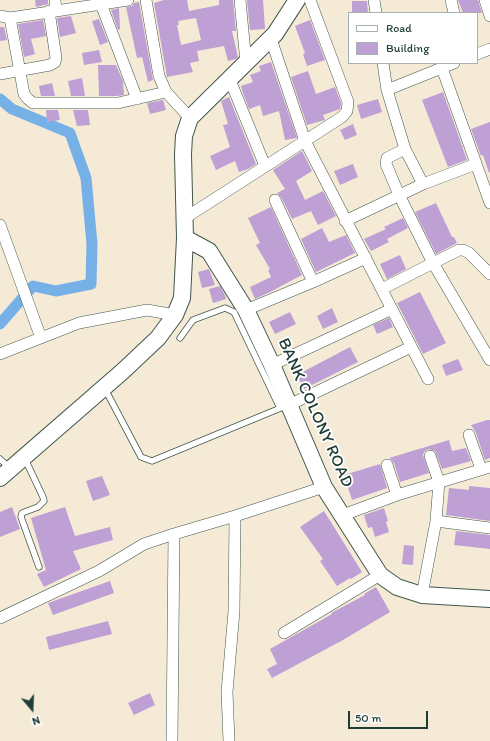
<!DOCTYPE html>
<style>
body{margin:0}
#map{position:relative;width:490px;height:741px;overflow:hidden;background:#f5ead6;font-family:Itim,sans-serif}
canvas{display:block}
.legend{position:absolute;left:348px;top:12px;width:130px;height:52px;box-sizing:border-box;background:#fff;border:1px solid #a5b1ae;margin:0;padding:5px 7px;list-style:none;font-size:12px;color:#1f3d34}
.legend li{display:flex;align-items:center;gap:8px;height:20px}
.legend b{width:20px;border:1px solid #a5b1ae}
.north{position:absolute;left:12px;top:689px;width:40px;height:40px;-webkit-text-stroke:3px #fff;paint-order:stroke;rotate:161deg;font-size:11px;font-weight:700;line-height:16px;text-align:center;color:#1f3d34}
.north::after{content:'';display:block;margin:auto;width:14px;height:18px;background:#1f3d34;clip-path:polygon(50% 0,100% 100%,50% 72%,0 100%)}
.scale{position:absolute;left:348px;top:711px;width:80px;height:18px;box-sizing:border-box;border:2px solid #1f3d34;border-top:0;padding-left:5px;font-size:12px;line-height:14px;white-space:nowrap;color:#1f3d34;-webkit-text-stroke:3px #fff;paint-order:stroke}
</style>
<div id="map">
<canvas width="490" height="741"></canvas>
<ul class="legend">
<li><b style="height:5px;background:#fff"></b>Road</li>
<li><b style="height:11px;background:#bea0d5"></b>Building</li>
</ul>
<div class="north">N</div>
<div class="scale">50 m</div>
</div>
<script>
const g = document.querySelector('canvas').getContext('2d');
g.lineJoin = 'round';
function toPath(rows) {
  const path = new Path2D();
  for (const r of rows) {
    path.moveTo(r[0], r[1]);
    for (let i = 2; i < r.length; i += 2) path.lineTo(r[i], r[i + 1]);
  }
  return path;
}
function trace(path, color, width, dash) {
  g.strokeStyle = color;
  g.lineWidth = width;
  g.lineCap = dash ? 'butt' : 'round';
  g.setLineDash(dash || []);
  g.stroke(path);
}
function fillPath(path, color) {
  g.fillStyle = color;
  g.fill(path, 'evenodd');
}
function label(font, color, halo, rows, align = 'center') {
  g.font = font + ' Itim,sans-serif';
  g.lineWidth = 3.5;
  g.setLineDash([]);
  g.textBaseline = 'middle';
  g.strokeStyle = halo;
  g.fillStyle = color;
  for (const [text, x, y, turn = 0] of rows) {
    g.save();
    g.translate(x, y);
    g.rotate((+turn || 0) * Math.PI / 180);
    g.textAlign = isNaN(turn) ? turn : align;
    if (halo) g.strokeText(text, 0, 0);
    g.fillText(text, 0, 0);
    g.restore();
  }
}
const canal = toPath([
 [0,99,12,109,70,133,86,178,92,244,91,284,56,291,33,286,0,324]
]);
const building = toPath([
 [35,0,48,0,48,4,36,7],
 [164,0,187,0,189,11,219,5,219,0,233,0,236,31,232,31,238,57,236,59,228,61,224,46,197,51,199,61,190,63,193,72,167,77,154,3],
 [196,18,201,40,181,45,177,25,179,25,178,21],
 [247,0,263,0,265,29,250,30],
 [458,0,478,0,482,13,463,13],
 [352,1,367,1,368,13,352,13],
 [139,2,153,80,148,82,142,57,137,58,126,7,132,6,134,3],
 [119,8,120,29,118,30,111,10],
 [71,16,76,33,60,37,57,18],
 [99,19,108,42,100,45,92,21],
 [43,20,46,36,31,39,35,54,24,57,18,24],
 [310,20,325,60,307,66,303,54,305,53,295,26],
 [0,27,4,27,7,40,0,41],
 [99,50,102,62,84,65,82,53],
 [271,62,297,138,296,138,285,140,279,111,263,116,260,105,249,109,243,93,241,86,253,82,250,75,261,71,259,66],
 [98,65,116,65,123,81,124,95,117,96,99,96],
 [308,71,316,94,335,87,341,103,340,109,323,115,325,120,307,125,291,77],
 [82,78,85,96,71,96,68,81],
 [52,83,55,96,41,96,39,86],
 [443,92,467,160,448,167,422,100],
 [229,97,256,164,248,169,239,172,235,161,216,170,210,156,230,147,223,125,228,124,221,101],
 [378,99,382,112,361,119,357,105],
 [163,100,166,110,150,114,147,103],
 [46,110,58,110,60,120,47,122],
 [73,110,88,110,90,125,77,126],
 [490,122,490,172,489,173,483,155,481,156,471,129],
 [353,124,357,135,345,140,340,130],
 [302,151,312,171,296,181,305,200,323,191,336,216,318,225,311,211,292,219,281,197,277,193,285,189,273,170],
 [353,164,358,177,340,185,334,171],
 [436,203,452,237,454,237,457,243,436,254,415,212],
 [271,207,302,275,270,292,255,299,250,287,271,277,268,270,270,269,256,245,260,243,248,218],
 [403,218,408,228,387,239,389,242,371,251,364,239,386,229,384,227],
 [322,228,329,242,346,235,355,253,316,272,301,239],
 [400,255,406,269,387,279,380,264],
 [209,269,215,285,202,288,198,272],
 [220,286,225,295,226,299,213,303,209,289],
 [420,292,446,343,423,354,397,303],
 [332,308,338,322,323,329,317,316],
 [290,312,296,324,275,334,269,322],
 [389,318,393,327,377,334,373,325],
 [350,347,358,362,304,389,297,375],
 [458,359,463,370,446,376,442,365],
 [487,420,490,420,490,458,485,460,476,433,471,425],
 [449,440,452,451,466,448,471,461,442,469,435,451,428,449,424,452,423,455,429,473,400,482,394,463,389,458],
 [380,464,387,488,352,500,344,475],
 [102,476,110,495,93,501,86,481],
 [469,486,490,488,490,521,446,515,449,488,469,490],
 [12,507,20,529,0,537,0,512],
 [65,507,75,536,110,527,113,540,73,551,81,569,44,587,37,574,46,570,31,518],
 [384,508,388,521,386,522,389,532,375,537,372,527,368,528,364,515],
 [324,511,362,572,351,579,350,578,337,586,320,561,323,559,300,527],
 [456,531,490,535,490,549,454,545],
 [404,545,414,546,413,565,402,564],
 [110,581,114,593,53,615,48,603],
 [376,587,390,612,343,640,272,678,267,669,277,664,270,649,332,614,331,613,333,612,365,595,364,594],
 [108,621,112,634,49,650,46,637],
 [150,693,155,705,134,715,128,703]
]);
const lane = toPath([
 [180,338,193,320,225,308,234,312,280,408],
 [105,389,141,457,152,461,288,405],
 [0,459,10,468],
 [25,459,43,497,44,501,38,507,22,513,21,517,39,567]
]);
const street = toPath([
 [55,0,56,11],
 [146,0,159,76,166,92,190,118],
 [240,0,246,63],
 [374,0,376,13],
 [451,0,454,13],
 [485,0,490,16],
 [101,4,137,99],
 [0,16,10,18,128,0],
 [10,18,24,94,28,99,33,103,118,103,166,92],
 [271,39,305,141,428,379],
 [477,54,490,49],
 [383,63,387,90],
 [454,63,387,90,405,149,423,184,476,164],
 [442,68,490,203],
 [0,74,50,65,55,62,56,58,49,11],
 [230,80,265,166],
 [275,200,313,282],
 [185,218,342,117,347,111,348,102,310,0],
 [345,221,423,184],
 [0,225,41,338],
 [490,274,469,253,463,250,459,250,433,263,490,360],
 [382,289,433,263,399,195,386,164,387,158,405,149],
 [246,310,313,282,366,258],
 [0,354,79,323,147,310,175,315],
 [272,365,392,309],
 [289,405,411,347],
 [469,435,481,469],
 [387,465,397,495],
 [343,515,397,495,490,467],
 [436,521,490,528],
 [422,595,436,521,439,482,430,456],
 [0,618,99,571,144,544,174,534,235,516,324,487],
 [284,633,380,575],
 [172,741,174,534],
 [229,741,227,692,234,611,235,516]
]);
const secondary = toPath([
 [185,238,209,251,246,310,272,365,324,487,380,575,397,587,422,595,490,599],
 [0,478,123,371,158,338,175,315,182,298,185,238,183,154,184,136,190,118,275,34,297,0]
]);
const streetNames = [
 ["BANK COLONY ROAD",315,413,66]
];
trace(canal, '#75b0e6', 11);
fillPath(building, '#bea0d5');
trace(lane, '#3f574c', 7);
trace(street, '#3f574c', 12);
trace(secondary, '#3f574c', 18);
trace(lane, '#fff', 5.5);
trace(street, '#fff', 11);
trace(secondary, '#fff', 16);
label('17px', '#1f3d34', '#fff', streetNames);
</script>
